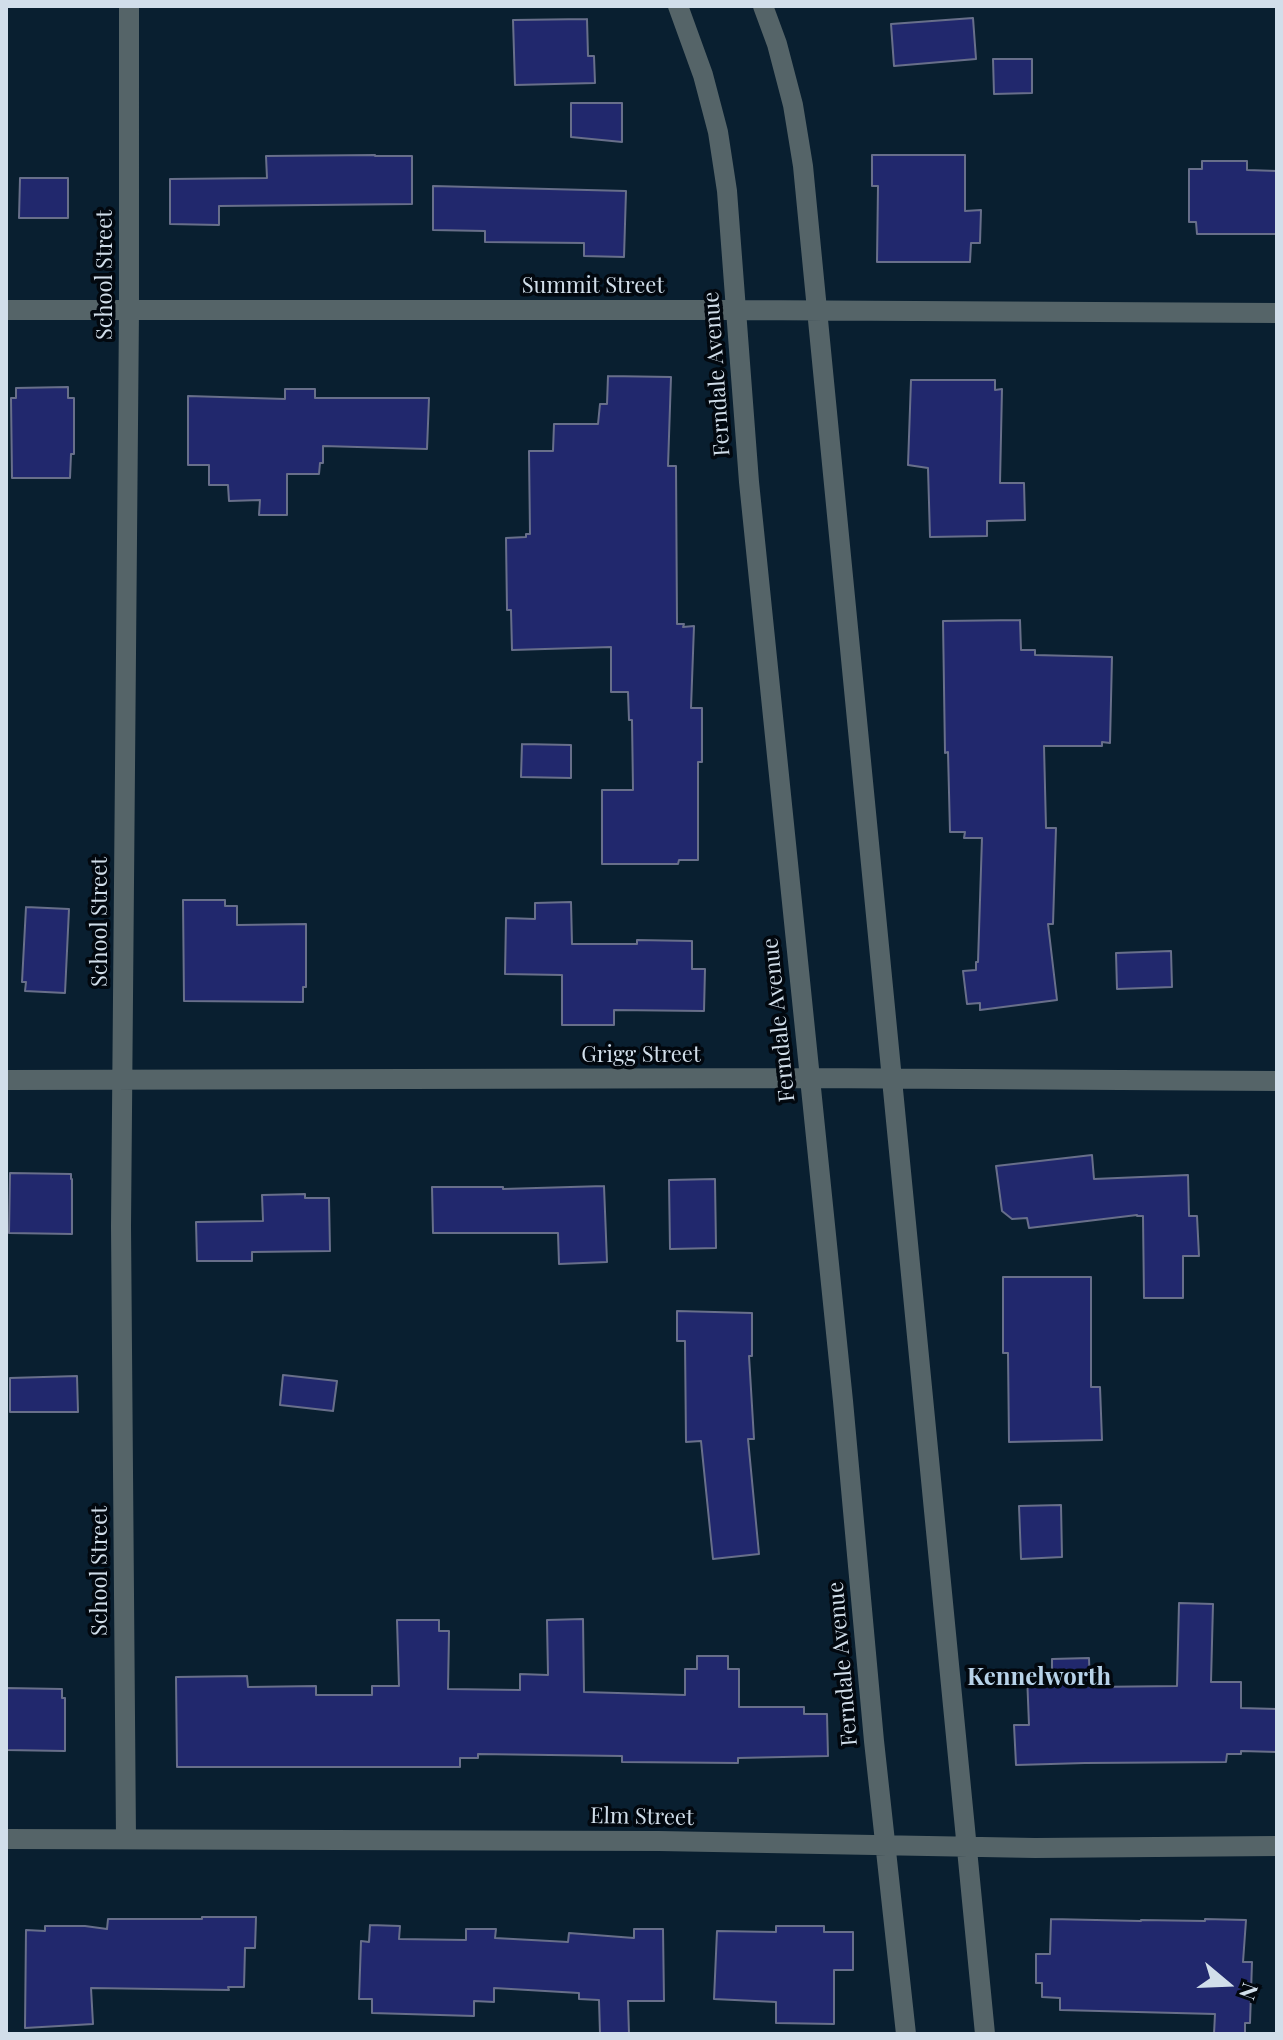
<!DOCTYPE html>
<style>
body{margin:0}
#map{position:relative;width:1283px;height:2040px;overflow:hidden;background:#091f30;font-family:"Playfair Display",serif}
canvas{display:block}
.frame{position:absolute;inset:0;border:8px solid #d1deea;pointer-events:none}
.north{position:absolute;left:1187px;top:1944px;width:80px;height:80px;-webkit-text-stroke:6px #02080f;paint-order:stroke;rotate:109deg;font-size:22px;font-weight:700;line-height:32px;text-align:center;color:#d1deea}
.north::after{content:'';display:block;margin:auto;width:28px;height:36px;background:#d1deea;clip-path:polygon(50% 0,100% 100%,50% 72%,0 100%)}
</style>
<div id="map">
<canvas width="1283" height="2040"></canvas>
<div class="frame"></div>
<div class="north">N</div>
</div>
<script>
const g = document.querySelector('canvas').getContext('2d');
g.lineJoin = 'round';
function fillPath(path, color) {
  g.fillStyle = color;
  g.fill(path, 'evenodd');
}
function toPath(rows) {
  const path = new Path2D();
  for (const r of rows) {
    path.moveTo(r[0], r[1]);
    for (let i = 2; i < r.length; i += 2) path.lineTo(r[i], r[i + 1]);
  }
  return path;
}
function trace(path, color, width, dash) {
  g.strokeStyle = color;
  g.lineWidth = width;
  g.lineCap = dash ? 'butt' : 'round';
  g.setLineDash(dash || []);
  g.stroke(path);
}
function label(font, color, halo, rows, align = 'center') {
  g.font = font + ' "Playfair Display",serif';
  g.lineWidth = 7;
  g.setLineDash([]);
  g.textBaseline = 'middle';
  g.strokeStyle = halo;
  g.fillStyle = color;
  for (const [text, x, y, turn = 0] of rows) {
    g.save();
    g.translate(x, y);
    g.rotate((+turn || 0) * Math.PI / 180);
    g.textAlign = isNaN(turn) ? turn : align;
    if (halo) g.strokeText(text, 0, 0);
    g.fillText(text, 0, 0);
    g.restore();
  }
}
const building = toPath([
 [973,18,976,59,894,66,891,24,973,18],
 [587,19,588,56,594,56,595,83,515,85,513,20,587,19],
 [993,59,1032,59,1032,93,994,94,993,59],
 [571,103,622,103,622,142,571,137,571,103],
 [375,155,375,156,412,156,412,204,219,206,219,225,170,224,170,179,267,178,266,156,375,155],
 [872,155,965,155,965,211,981,210,980,243,971,243,970,262,877,262,878,186,872,186,872,155],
 [1202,161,1247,161,1247,170,1277,171,1277,234,1197,234,1196,222,1189,222,1189,169,1202,169,1202,161],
 [20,178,68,178,68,218,19,218,20,178],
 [433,186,626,191,624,257,584,256,584,243,485,242,485,231,433,230,433,186],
 [608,376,671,377,668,466,676,466,677,624,684,624,683,627,694,626,691,708,702,708,702,762,698,762,698,860,679,860,678,864,602,864,602,790,633,790,632,720,629,720,628,692,611,692,611,647,512,650,511,610,507,610,506,538,526,537,526,534,530,534,529,451,553,451,554,424,598,424,600,404,607,404,608,376],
 [911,380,995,380,995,390,1002,389,1000,483,1024,483,1025,520,987,521,987,536,930,537,928,468,908,465,911,380],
 [68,387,68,398,74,398,74,454,71,454,70,478,12,478,11,398,16,398,16,388,68,387],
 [285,389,315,389,315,398,429,398,427,449,323,446,323,463,320,463,319,474,287,474,287,515,259,515,260,500,229,501,228,485,209,485,209,465,188,465,188,396,285,399,285,389],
 [1020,620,1021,650,1035,650,1035,655,1112,657,1110,743,1102,742,1102,746,1044,746,1046,828,1056,828,1053,924,1048,924,1057,1000,980,1010,980,1003,967,1004,963,971,976,970,976,962,978,962,982,838,964,838,965,832,950,832,948,752,945,753,943,621,1020,620],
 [522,744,571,745,571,778,521,777,522,744],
 [183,900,225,900,225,906,237,906,237,925,306,924,306,987,303,987,303,1002,184,1001,183,900],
 [571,902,572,944,637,944,637,940,692,941,692,969,705,969,704,1011,614,1010,614,1025,562,1025,562,975,505,974,506,918,535,919,535,903,571,902],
 [26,907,69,909,65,993,25,991,26,982,22,982,26,907],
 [1171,951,1172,987,1117,989,1116,953,1171,951],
 [1092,1155,1094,1179,1188,1175,1189,1216,1197,1216,1199,1256,1183,1256,1183,1298,1144,1298,1143,1216,1137,1216,1137,1215,1029,1228,1027,1218,1012,1219,1002,1211,996,1166,1092,1155],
 [10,1173,71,1174,71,1179,72,1179,72,1234,9,1233,10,1173],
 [715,1179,716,1248,670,1249,669,1180,715,1179],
 [604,1186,607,1262,559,1264,558,1233,433,1233,432,1187,503,1187,503,1189,604,1186],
 [305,1194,305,1198,329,1198,330,1251,252,1252,252,1261,197,1261,196,1222,263,1221,262,1195,305,1194],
 [1003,1277,1091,1277,1091,1387,1100,1387,1102,1440,1009,1442,1008,1353,1003,1353,1003,1277],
 [677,1311,752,1313,752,1356,749,1356,754,1439,748,1439,759,1554,713,1559,701,1441,686,1442,685,1341,677,1341,677,1311],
 [283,1375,337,1381,333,1411,280,1405,283,1375],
 [77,1376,78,1412,10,1412,10,1378,77,1376],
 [1061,1505,1062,1557,1021,1559,1019,1506,1061,1505],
 [1179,1603,1213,1604,1211,1682,1241,1682,1241,1708,1277,1709,1277,1752,1241,1751,1241,1754,1227,1754,1226,1762,1085,1763,1016,1765,1014,1725,1029,1725,1027,1675,1052,1674,1052,1659,1089,1658,1090,1687,1177,1686,1179,1603],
 [583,1619,584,1692,685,1695,685,1669,697,1669,697,1656,728,1656,728,1669,739,1669,739,1707,804,1707,804,1714,827,1714,828,1756,738,1758,738,1763,622,1762,622,1756,478,1754,478,1758,460,1758,460,1767,177,1767,176,1677,247,1676,248,1687,316,1686,316,1695,372,1695,372,1686,399,1686,397,1620,439,1620,439,1631,449,1631,448,1689,520,1690,520,1674,548,1675,547,1620,583,1619],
 [6,1688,62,1689,62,1698,65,1698,65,1751,6,1750,6,1688],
 [202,1917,256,1917,255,1948,245,1948,244,1987,228,1987,229,1990,91,1988,93,2024,25,2028,26,1930,45,1931,45,1926,85,1926,107,1929,108,1919,202,1919,202,1917],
 [1051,1919,1141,1921,1141,1920,1205,1921,1205,1919,1246,1920,1243,1962,1252,1962,1250,2023,1245,2023,1245,2034,1214,2034,1215,2014,1060,2010,1060,1998,1042,1997,1042,1983,1036,1983,1036,1954,1050,1954,1051,1919],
 [370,1925,400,1926,399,1939,466,1940,466,1929,496,1929,495,1938,568,1942,569,1933,634,1938,634,1929,663,1929,664,2001,628,2001,629,2034,600,2034,599,2000,579,1999,579,1993,494,1988,494,2002,474,2001,474,2016,372,2013,372,1999,359,1999,361,1941,369,1942,370,1925],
 [776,1926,824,1926,824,1932,853,1932,853,1970,834,1970,834,2024,776,2023,776,2002,714,1999,717,1931,776,1932,776,1926]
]);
const street = toPath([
 [678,6,703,75,718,132,727,191,749,482,843,1401,874,1741,906,2034],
 [763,6,777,44,793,105,803,166,985,2034],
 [6,310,736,310,1277,313],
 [6,1080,809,1078,1277,1081],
 [6,1839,659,1841,1035,1848,1277,1846],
 [126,1839,121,1226,129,310,129,6]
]);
const streetNames = [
 ["School Street",105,275,-90],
 ["Summit Street",593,286],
 ["Ferndale Avenue",717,374,-94],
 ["School Street",100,922,-90],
 ["Ferndale Avenue",779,1020,-96],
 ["Grigg Street",641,1055],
 ["School Street",100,1571,-90],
 ["Ferndale Avenue",843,1664,-95],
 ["Elm Street",642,1817,1]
];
const neighbourhoodNames = [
 ["Kennelworth",1039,1678]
];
fillPath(building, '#21286d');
trace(building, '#686f8a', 2);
trace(street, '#556468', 20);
label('22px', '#d1deea', '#02080f', streetNames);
label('bold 24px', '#b7d2e9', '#02080f', neighbourhoodNames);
</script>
